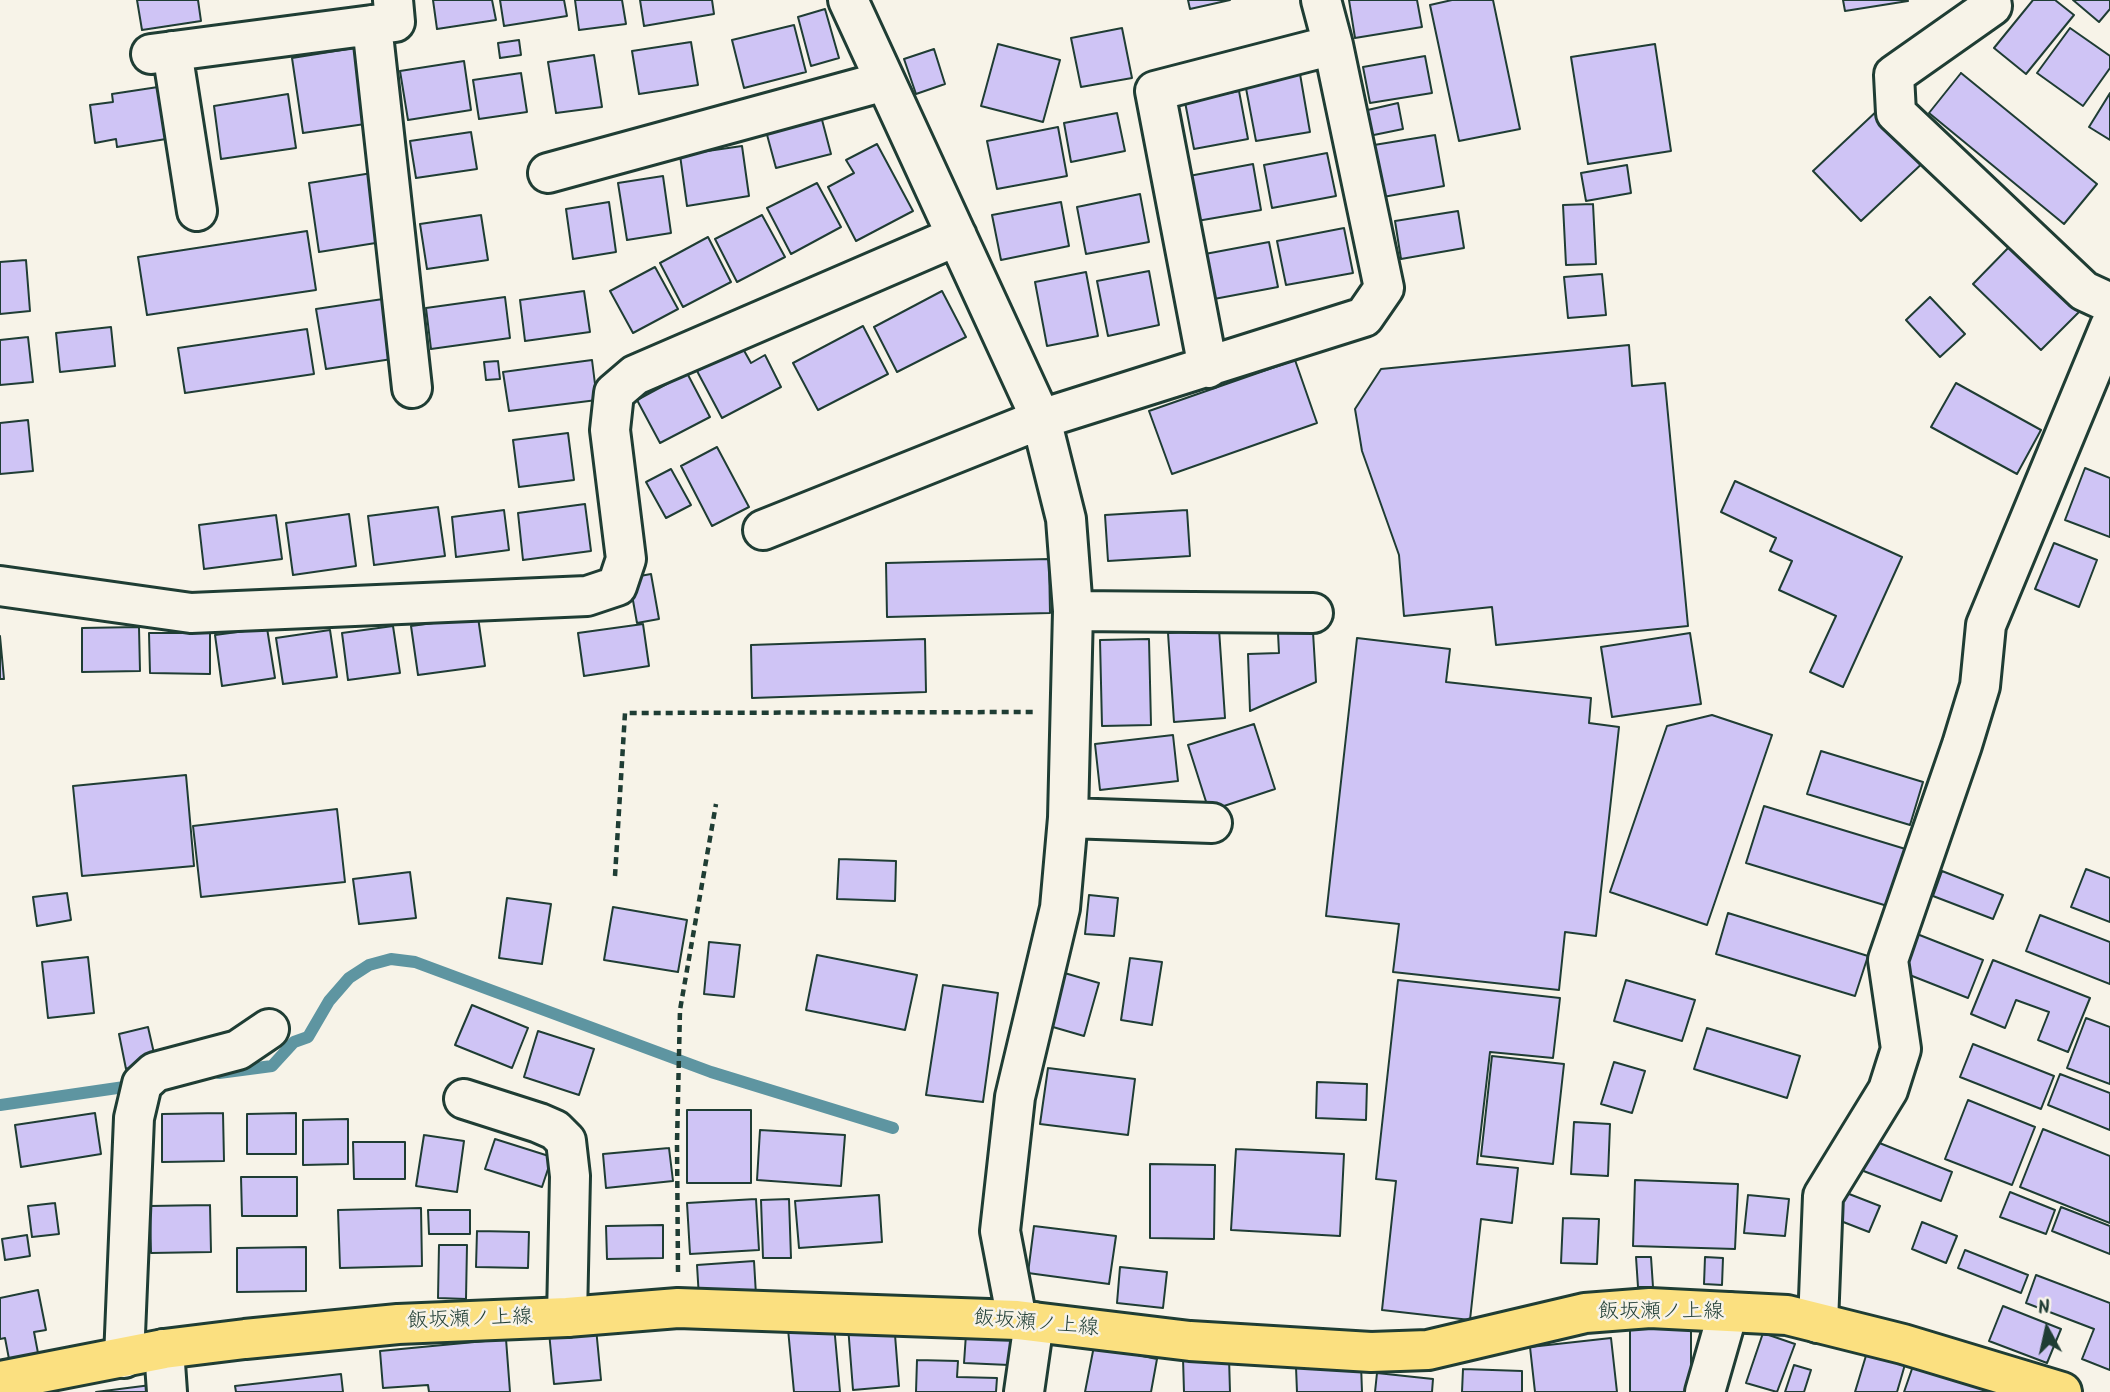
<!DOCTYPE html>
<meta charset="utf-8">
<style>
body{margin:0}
#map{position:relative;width:2110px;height:1392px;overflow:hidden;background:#f7f3e8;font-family:Kalam,sans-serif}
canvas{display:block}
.north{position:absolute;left:2012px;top:1294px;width:70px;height:70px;-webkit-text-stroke:5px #f7f3e8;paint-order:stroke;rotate:352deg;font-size:19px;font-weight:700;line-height:28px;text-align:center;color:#1f3d34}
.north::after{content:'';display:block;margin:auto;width:24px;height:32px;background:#1f3d34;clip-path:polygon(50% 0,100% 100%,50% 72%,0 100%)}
</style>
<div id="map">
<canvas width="2110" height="1392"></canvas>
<div class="north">N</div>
</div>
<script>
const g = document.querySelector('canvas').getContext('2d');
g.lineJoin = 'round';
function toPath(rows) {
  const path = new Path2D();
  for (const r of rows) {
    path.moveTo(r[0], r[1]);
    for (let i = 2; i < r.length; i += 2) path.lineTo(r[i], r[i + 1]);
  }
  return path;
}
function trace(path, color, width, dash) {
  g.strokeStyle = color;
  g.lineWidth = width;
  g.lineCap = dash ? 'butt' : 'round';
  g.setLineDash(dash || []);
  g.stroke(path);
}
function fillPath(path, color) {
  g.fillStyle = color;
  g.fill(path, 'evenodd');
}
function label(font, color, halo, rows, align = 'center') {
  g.font = font + ' Kalam,"Klee One",sans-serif';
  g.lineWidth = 5;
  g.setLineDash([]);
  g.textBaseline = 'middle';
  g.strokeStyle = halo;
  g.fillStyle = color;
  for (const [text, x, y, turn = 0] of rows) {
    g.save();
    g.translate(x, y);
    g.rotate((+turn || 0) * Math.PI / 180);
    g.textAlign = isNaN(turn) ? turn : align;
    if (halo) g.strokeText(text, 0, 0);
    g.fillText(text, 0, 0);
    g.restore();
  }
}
const stream = toPath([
 [219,1073,272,1066,294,1042,308,1037,329,1001,349,978,369,965,391,959,415,962,711,1072,893,1128],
 [0,1105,138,1085]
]);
const building = toPath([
 [137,0,198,0,201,21,142,30,137,0],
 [433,0,492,0,496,20,437,29,433,0],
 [500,0,564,0,567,16,504,26,500,0],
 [575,0,622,0,626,24,579,30,575,0],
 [640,0,712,0,714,14,644,26,640,0],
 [1188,0,1230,0,1190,9,1188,0],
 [1349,0,1417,0,1422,27,1355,38,1349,0],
 [1452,0,1493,0,1520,129,1459,141,1430,5,1452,0],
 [1843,0,1907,0,1908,1,1845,11,1843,0],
 [2033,0,2055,0,2074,15,2026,74,1994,48,2033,0],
 [2073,0,2110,0,2110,9,2099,22,2073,0],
 [825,9,839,58,811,66,798,17,825,9],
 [794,25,806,72,744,88,732,40,794,25],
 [1122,28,1132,78,1081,87,1071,38,1122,28],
 [2070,28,2110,56,2110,68,2083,106,2037,73,2070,28],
 [519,40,521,55,500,58,498,43,519,40],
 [691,42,698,85,639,94,632,51,691,42],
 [998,44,1060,60,1043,122,981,106,998,44],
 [1655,44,1671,151,1588,164,1571,57,1655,44],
 [354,48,365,124,303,133,292,58,354,48],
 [934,49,945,84,916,94,904,59,934,49],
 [594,55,602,107,556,113,548,62,594,55],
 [1425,56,1432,93,1370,103,1363,67,1425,56],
 [464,61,471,110,408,120,400,71,464,61],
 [521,73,527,112,479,119,473,80,521,73],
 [1961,73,2097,184,2064,224,1929,113,1961,73],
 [1300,74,1310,132,1256,141,1245,83,1300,74],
 [158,87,166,139,117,147,116,139,95,143,90,105,113,102,112,94,158,87],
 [1239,91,1248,139,1194,149,1185,102,1239,91],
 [2110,93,2110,140,2089,127,2110,93],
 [288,94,296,148,221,159,214,106,288,94],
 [1398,103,1403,129,1364,137,1359,112,1398,103],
 [1880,108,1928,158,1861,221,1813,171,1880,108],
 [1117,113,1125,151,1071,162,1064,123,1117,113],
 [821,116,831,154,776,168,766,131,821,116],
 [1058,127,1067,176,997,189,987,141,1058,127],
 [471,132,477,169,416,178,410,141,471,132],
 [1435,135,1444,186,1383,197,1374,145,1435,135],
 [877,144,913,211,856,241,828,187,854,173,846,160,877,144],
 [742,146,749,196,687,206,680,155,742,146],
 [1327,153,1336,196,1272,208,1264,165,1327,153],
 [1253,164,1261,210,1197,221,1189,176,1253,164],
 [1627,165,1631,193,1586,201,1581,173,1627,165],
 [372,173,382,242,319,252,309,183,372,173],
 [663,176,671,233,627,240,618,183,663,176],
 [817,183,841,227,791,254,767,208,817,183],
 [1140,194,1149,242,1086,254,1077,207,1140,194],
 [609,202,616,252,573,259,566,209,609,202],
 [1061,202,1069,246,1001,260,992,215,1061,202],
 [1593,204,1596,264,1566,265,1563,205,1593,204],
 [1458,211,1464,248,1401,259,1395,221,1458,211],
 [481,215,488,260,427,269,420,224,481,215],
 [762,215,785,257,737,282,715,239,762,215],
 [1344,228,1353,273,1286,285,1277,241,1344,228],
 [307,231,316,290,147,315,138,257,307,231],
 [708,237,731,282,683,307,660,263,708,237],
 [1269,242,1278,287,1214,299,1205,254,1269,242],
 [2011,245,2079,312,2041,350,1973,284,2011,245],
 [26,260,30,311,0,314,0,262,26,260],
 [655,267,678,309,633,333,610,291,655,267],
 [1149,271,1159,325,1108,336,1097,281,1149,271],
 [1086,272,1098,336,1047,346,1035,282,1086,272],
 [1602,274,1606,315,1568,318,1564,277,1602,274],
 [584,291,590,332,525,341,520,300,584,291],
 [942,291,966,337,897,372,874,327,942,291],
 [505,297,510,338,431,349,426,308,505,297],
 [1930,297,1965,334,1940,357,1906,320,1930,297],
 [383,299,392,359,326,369,316,309,383,299],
 [863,326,888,374,818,410,793,363,863,326],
 [111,327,115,366,60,372,56,333,111,327],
 [307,329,314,374,185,393,178,348,307,329],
 [28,337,33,382,0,385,0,340,28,337],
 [1629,345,1632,386,1665,383,1688,626,1496,645,1492,607,1404,616,1399,555,1362,451,1355,409,1381,369,1629,345],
 [742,347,751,363,765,355,781,387,722,418,697,371,742,347],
 [592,360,597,400,509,411,503,372,592,360],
 [1295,360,1317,423,1172,474,1149,411,1295,360],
 [498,361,500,379,486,380,484,362,498,361],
 [687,373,710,417,660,443,637,400,687,373],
 [1956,383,2041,430,2017,474,1931,427,1956,383],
 [28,420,33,471,0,474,0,423,28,420],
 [568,433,574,480,519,487,513,440,568,433],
 [717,447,749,507,712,526,681,466,717,447],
 [2085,468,2110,478,2110,537,2065,520,2085,468],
 [671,469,691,505,666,518,646,482,671,469],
 [1735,481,1902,557,1843,687,1810,672,1836,616,1779,590,1792,561,1770,551,1776,538,1721,512,1735,481],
 [585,504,591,551,523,560,518,513,585,504],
 [438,507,445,556,374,565,368,516,438,507],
 [504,510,509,550,456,557,452,517,504,510],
 [1187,510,1190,556,1108,561,1105,515,1187,510],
 [349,514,356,566,293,575,286,523,349,514],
 [276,515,282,559,204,569,199,525,276,515],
 [2054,543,2097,560,2079,607,2035,589,2054,543],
 [1049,559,1050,613,887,617,886,563,1049,559],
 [651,574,659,619,637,623,629,578,651,574],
 [478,617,485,666,418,675,411,626,478,617],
 [643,624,649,666,584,676,578,633,643,624],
 [393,626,400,673,348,680,342,633,393,626],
 [139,627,140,671,82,672,82,628,139,627],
 [267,628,275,678,222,686,215,635,267,628],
 [1219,629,1225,718,1174,722,1168,633,1219,629],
 [330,630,337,677,283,684,276,638,330,630],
 [1313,632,1316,682,1250,711,1248,654,1279,653,1278,633,1313,632],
 [149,633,210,633,210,674,150,673,149,633],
 [1690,633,1701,704,1612,717,1601,647,1690,633],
 [0,636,4,679,0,679,0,636],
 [1357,638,1450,649,1446,682,1591,698,1589,723,1619,727,1596,936,1565,932,1559,990,1393,972,1399,924,1326,916,1357,638],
 [925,639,926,692,752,698,751,645,925,639],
 [1149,639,1151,725,1102,726,1100,640,1149,639],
 [1712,715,1772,735,1707,925,1610,892,1667,726,1712,715],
 [1254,724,1275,789,1209,811,1188,745,1254,724],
 [1173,735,1178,781,1100,790,1095,744,1173,735],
 [1821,751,1923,782,1910,825,1807,794,1821,751],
 [186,775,194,866,82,876,73,786,186,775],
 [1764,806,1912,851,1894,908,1746,863,1764,806],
 [337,809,345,882,201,897,193,826,337,809],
 [839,859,896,861,895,901,837,899,839,859],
 [2086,869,2110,878,2110,922,2071,907,2086,869],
 [1942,871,2003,895,1993,919,1933,896,1942,871],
 [410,872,416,918,359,924,353,879,410,872],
 [67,893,71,920,37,926,33,897,67,893],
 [1089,895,1118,898,1114,936,1085,934,1089,895],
 [507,898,551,904,542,964,499,958,507,898],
 [613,907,687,920,678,972,604,960,613,907],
 [1728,913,1868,956,1855,996,1716,954,1728,913],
 [2040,915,2110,942,2110,984,2026,951,2040,915],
 [1917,934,1983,960,1968,998,1902,972,1917,934],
 [709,942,740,945,734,997,704,994,709,942],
 [817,955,917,975,905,1030,806,1010,817,955],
 [88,957,94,1013,48,1018,42,962,88,957],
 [1130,958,1162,962,1152,1025,1121,1020,1130,958],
 [1993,960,2090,998,2068,1052,2038,1040,2049,1012,2016,1000,2005,1028,1971,1014,1993,960],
 [1061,972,1099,983,1084,1036,1046,1025,1061,972],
 [1398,980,1560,998,1553,1058,1490,1052,1477,1164,1518,1168,1512,1223,1481,1219,1470,1320,1382,1310,1396,1181,1376,1179,1398,980],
 [1626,980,1695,1000,1682,1041,1614,1021,1626,980],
 [943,985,998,993,983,1102,926,1095,943,985],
 [472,1005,528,1028,512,1068,455,1045,472,1005],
 [2086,1018,2110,1027,2110,1084,2067,1068,2086,1018],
 [148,1027,156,1062,126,1069,119,1034,148,1027],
 [1707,1028,1800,1056,1787,1098,1694,1069,1707,1028],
 [538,1031,594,1049,579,1095,524,1077,538,1031],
 [1973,1044,2054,1076,2041,1109,1960,1077,1973,1044],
 [1492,1056,1564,1064,1553,1164,1481,1156,1492,1056],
 [1614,1062,1645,1071,1632,1113,1601,1104,1614,1062],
 [1048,1068,1135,1079,1128,1135,1040,1124,1048,1068],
 [2060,1074,2110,1093,2110,1130,2048,1105,2060,1074],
 [1317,1082,1367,1084,1366,1120,1316,1118,1317,1082],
 [1968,1100,2035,1127,2012,1185,1945,1159,1968,1100],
 [687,1110,751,1110,751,1183,687,1183,687,1110],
 [95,1113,101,1154,21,1167,15,1125,95,1113],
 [223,1113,224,1161,162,1162,162,1114,223,1113],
 [296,1113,296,1154,247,1154,247,1114,296,1113],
 [348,1119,348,1164,303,1165,303,1120,348,1119],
 [1574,1122,1610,1124,1608,1176,1571,1174,1574,1122],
 [2043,1129,2110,1156,2110,1223,2020,1187,2043,1129],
 [760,1130,845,1135,841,1186,757,1180,760,1130],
 [424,1135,464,1141,457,1192,416,1186,424,1135],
 [495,1139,552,1157,542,1187,485,1169,495,1139],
 [1872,1140,1952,1172,1941,1201,1861,1170,1872,1140],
 [353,1142,405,1142,405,1179,354,1179,353,1142],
 [669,1148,673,1181,606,1188,603,1154,669,1148],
 [1236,1149,1344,1154,1340,1236,1231,1230,1236,1149],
 [1150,1164,1215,1165,1214,1239,1150,1238,1150,1164],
 [241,1177,297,1177,297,1216,242,1216,241,1177],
 [1635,1180,1738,1184,1735,1249,1633,1246,1635,1180],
 [1844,1192,1880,1206,1869,1232,1833,1218,1844,1192],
 [2010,1192,2055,1210,2046,1234,2000,1217,2010,1192],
 [879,1195,882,1242,799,1248,795,1201,879,1195],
 [1748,1195,1789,1199,1785,1236,1744,1233,1748,1195],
 [756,1199,759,1250,690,1254,687,1203,756,1199],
 [789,1199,791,1258,763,1258,761,1200,789,1199],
 [55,1203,59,1234,32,1237,28,1206,55,1203],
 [210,1205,211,1252,151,1253,150,1206,210,1205],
 [2061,1207,2110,1226,2110,1254,2052,1231,2061,1207],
 [421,1208,422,1266,340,1268,338,1210,421,1208],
 [428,1210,470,1210,470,1234,429,1234,428,1210],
 [1563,1218,1599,1219,1597,1264,1561,1263,1563,1218],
 [1922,1222,1957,1236,1946,1263,1912,1249,1922,1222],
 [663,1225,663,1258,607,1259,606,1226,663,1225],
 [1034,1226,1116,1236,1109,1284,1028,1273,1034,1226],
 [477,1231,529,1232,528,1268,476,1267,477,1231],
 [27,1235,30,1256,5,1260,2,1239,27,1235],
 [439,1245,467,1245,466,1299,438,1298,439,1245],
 [306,1247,306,1291,237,1292,237,1248,306,1247],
 [1965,1250,2028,1275,2021,1293,1958,1268,1965,1250],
 [1636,1257,1651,1257,1653,1287,1638,1287,1636,1257],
 [1705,1257,1723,1258,1722,1285,1704,1284,1705,1257],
 [754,1261,756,1295,699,1298,697,1265,754,1261],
 [1120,1267,1167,1272,1163,1308,1117,1303,1120,1267],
 [2036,1275,2110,1303,2110,1370,2082,1359,2094,1329,2026,1303,2036,1275],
 [38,1290,46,1330,34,1332,38,1353,9,1359,5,1338,0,1339,0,1298,38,1290],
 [2003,1306,2061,1329,2047,1363,1989,1341,2003,1306],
 [894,1322,899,1386,853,1390,848,1326,894,1322],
 [834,1325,840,1392,794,1392,788,1329,834,1325],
 [596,1328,601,1380,554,1384,549,1332,596,1328],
 [1630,1329,1691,1329,1691,1392,1630,1392,1630,1329],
 [1763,1333,1795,1344,1777,1392,1746,1383,1763,1333],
 [966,1334,1011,1336,1009,1365,964,1363,966,1334],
 [1611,1338,1617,1392,1535,1392,1530,1347,1611,1338],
 [506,1339,510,1392,429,1392,428,1385,383,1388,380,1351,506,1339],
 [1094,1346,1157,1359,1151,1392,1085,1392,1094,1346],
 [1868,1349,1906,1361,1897,1392,1855,1392,1868,1349],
 [1229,1357,1230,1392,1184,1392,1183,1358,1229,1357],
 [917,1360,958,1361,957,1377,997,1378,996,1392,916,1392,917,1360],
 [1361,1364,1362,1392,1297,1392,1296,1367,1361,1364],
 [1794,1365,1811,1370,1804,1392,1785,1392,1794,1365],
 [1913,1366,1991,1392,1904,1392,1913,1366],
 [1463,1369,1522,1371,1522,1392,1462,1392,1463,1369],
 [1377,1373,1433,1379,1432,1392,1375,1392,1377,1373],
 [341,1374,343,1392,236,1392,235,1386,341,1374],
 [151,1385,152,1392,96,1392,151,1385]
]);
const path = toPath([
 [615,876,625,713,1034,712],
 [678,1272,677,1143,680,1010,716,804]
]);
const minor = toPath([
 [848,0,1041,419,1066,519,1073,611,1068,818,1060,908,1015,1097,1000,1231,1017,1320],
 [1991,0,1992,6,1894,75,1896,113,2084,291,2110,303],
 [372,25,412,388],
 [172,51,197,211],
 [151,54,395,22,393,0],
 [548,173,885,81],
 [1208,368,1155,91,1333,45],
 [763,530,1041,419,1364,317,1384,288,1333,45,1321,0],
 [0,586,191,613,587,596,617,586,626,559,610,430,614,393,635,375,957,236],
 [1073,611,1313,613],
 [1068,818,1212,823],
 [464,1099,539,1123,555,1130,566,1141,570,1176,567,1317],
 [1818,1323,1823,1196,1888,1090,1901,1049,1888,960,1962,745,1980,686,1986,625,2110,326],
 [164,1349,167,1392],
 [124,1358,134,1118,142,1084,155,1072,238,1050,269,1029],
 [1024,1392,1034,1322],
 [1705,1392,1728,1312]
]);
const major = toPath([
 [0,1381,164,1349,245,1339,398,1324,567,1317,678,1308,1017,1320,1190,1341,1371,1352,1428,1350,1585,1313,1650,1308,1787,1315,1903,1344,2062,1392]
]);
const streetNames = [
 ["飯坂瀬ノ上線",1661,1313],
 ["飯坂瀬ノ上線",470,1321,-2],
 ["飯坂瀬ノ上線",1036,1325,5]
];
trace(stream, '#5e95a1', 12);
fillPath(building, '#cfc4f5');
trace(building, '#1f3d34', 2);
trace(minor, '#1f3d34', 44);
trace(major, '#1f3d34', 44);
trace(path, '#1f3d34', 4.5, [7, 5]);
trace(minor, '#f7f3e8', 38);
trace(major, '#fbe080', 38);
label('21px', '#1f3d34', '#f7f3e8', streetNames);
</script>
